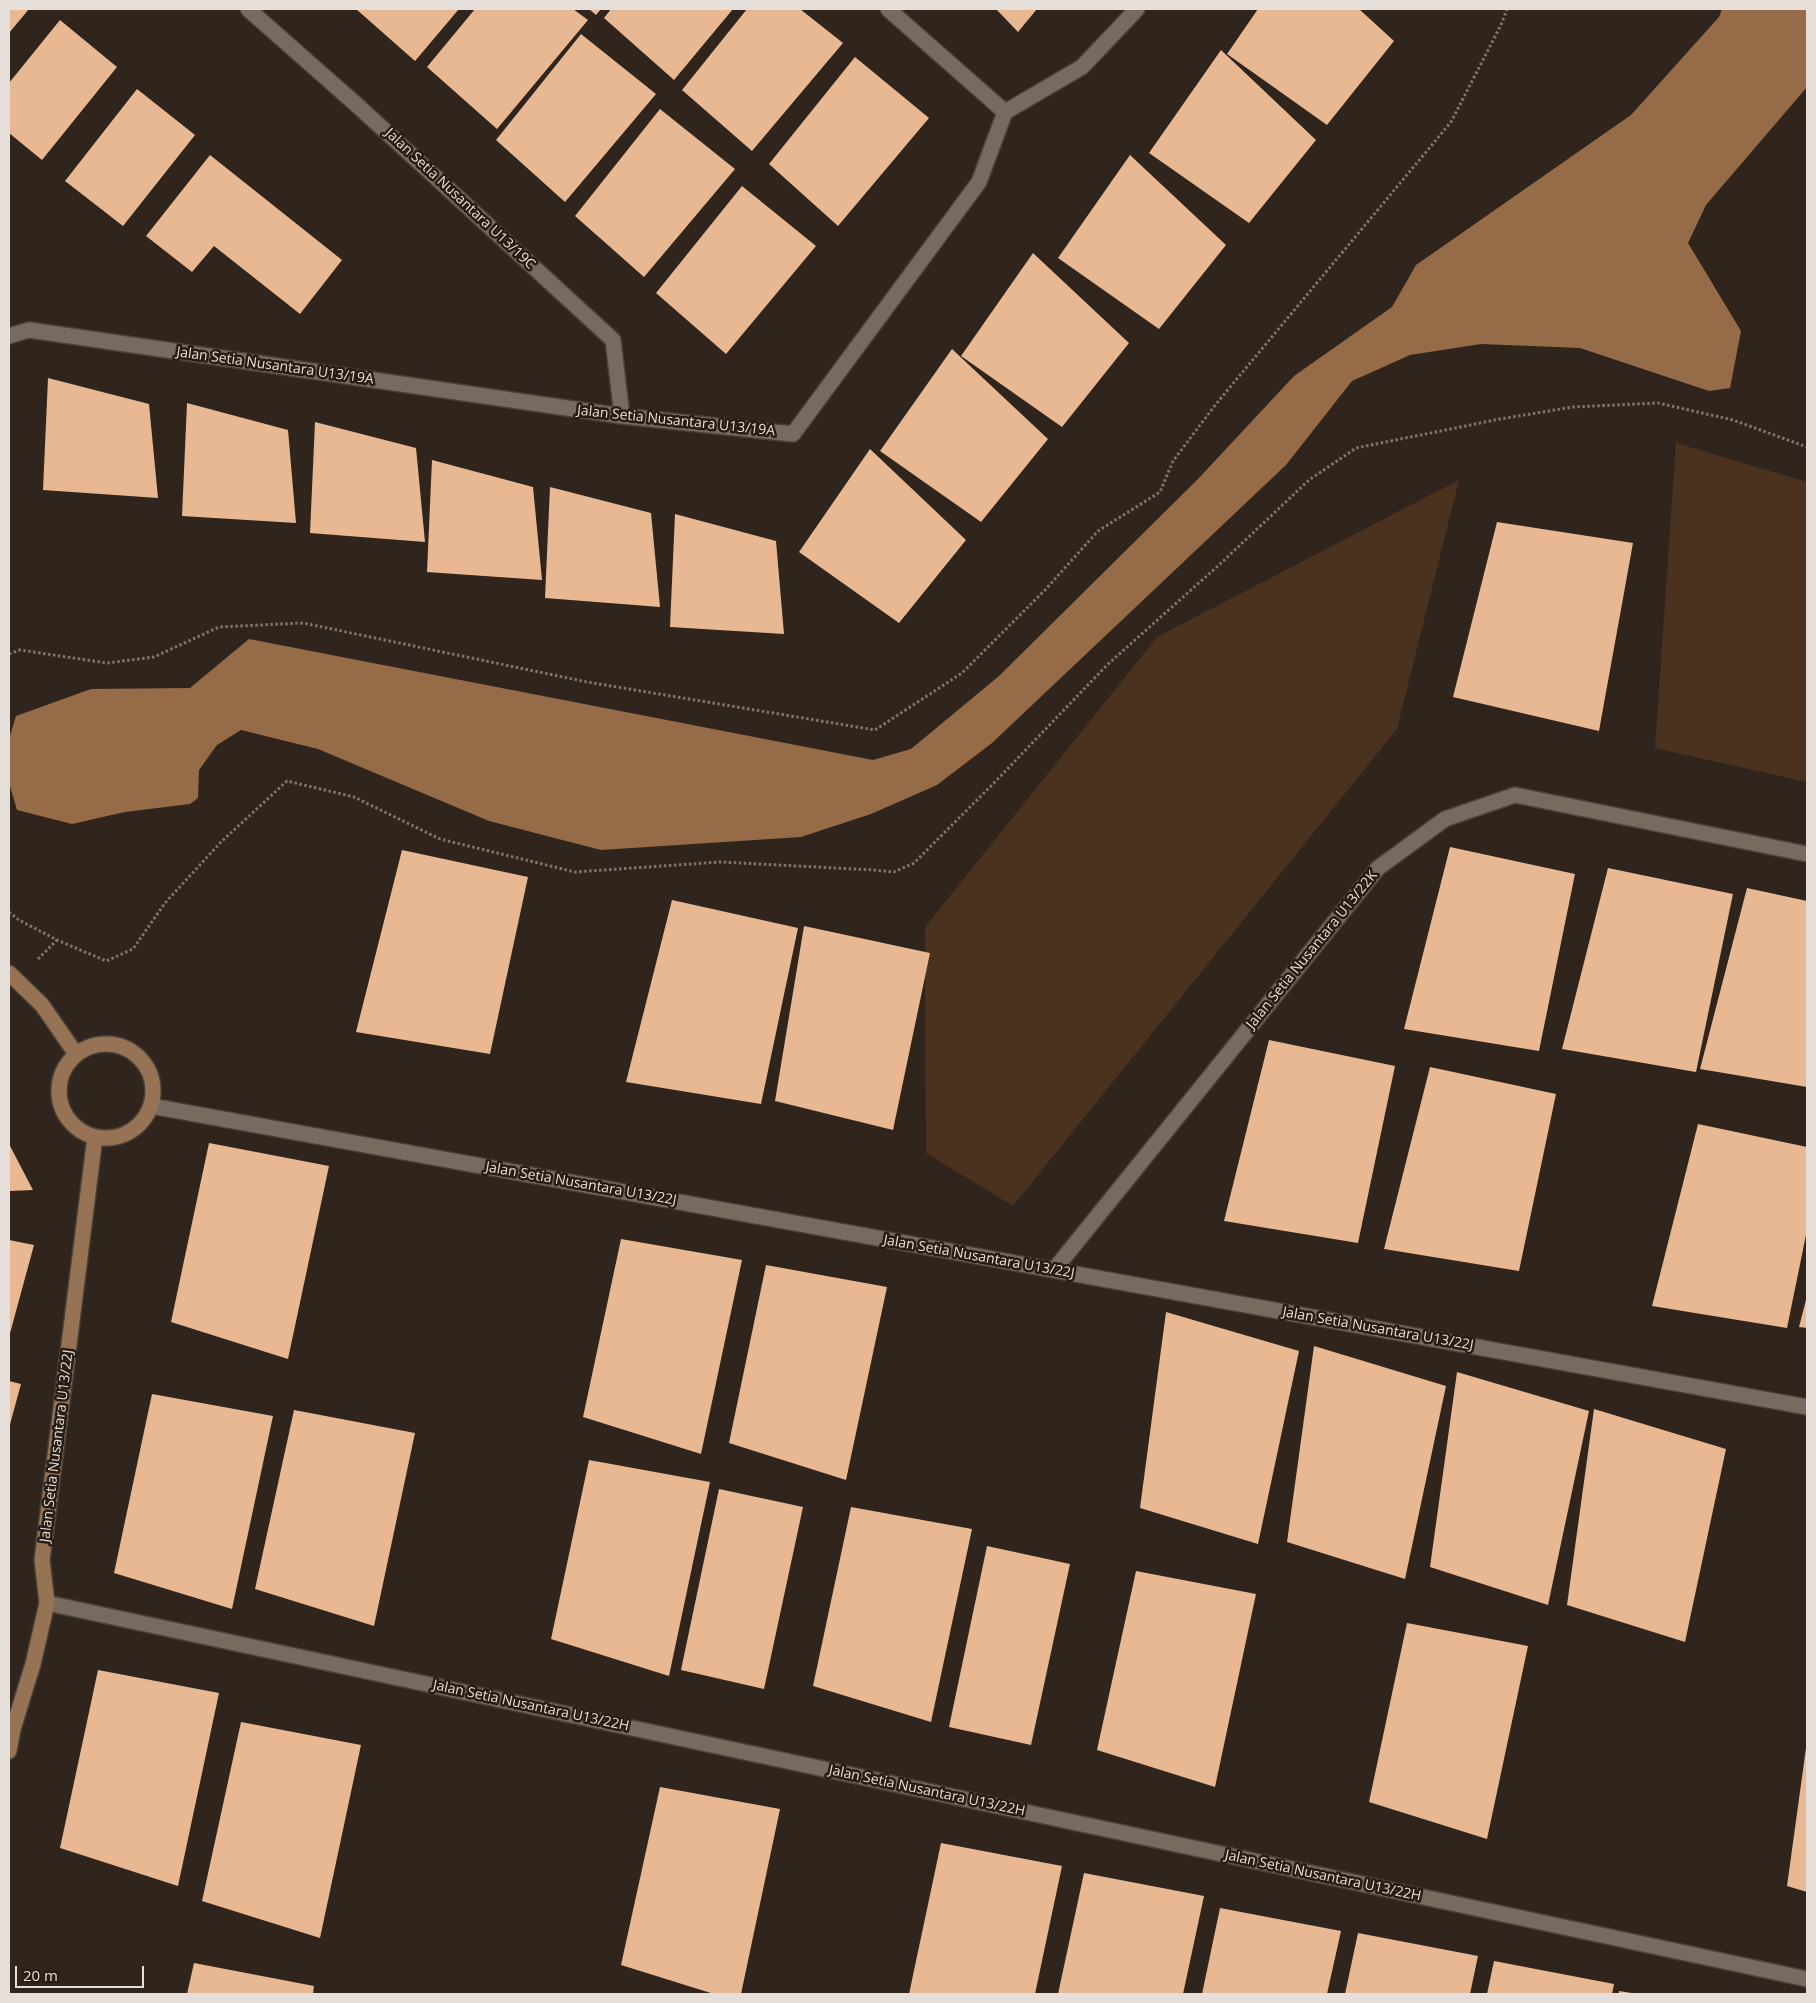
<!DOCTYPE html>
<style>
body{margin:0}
#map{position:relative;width:1816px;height:2003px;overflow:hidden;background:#30251c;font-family:"Open Sans",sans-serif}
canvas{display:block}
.frame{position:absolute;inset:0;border:10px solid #e6ded8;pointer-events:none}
.scale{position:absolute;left:15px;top:1966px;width:129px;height:22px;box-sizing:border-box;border:2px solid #e6ded8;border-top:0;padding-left:6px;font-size:15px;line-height:18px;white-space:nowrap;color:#e6ded8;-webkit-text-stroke:4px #261c13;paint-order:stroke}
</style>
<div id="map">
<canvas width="1816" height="2003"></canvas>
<div class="frame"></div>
<div class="scale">20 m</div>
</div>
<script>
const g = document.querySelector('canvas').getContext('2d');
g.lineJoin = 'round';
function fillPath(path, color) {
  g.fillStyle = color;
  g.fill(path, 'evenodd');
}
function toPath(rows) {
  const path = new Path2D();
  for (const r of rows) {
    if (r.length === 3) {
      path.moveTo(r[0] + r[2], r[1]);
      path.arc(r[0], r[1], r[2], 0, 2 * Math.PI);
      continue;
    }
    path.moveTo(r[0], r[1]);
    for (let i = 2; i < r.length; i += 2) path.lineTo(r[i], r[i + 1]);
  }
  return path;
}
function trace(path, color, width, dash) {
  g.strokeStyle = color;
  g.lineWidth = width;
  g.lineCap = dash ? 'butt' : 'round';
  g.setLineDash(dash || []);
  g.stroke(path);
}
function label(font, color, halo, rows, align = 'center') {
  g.font = font + ' "Open Sans",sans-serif';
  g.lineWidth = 5;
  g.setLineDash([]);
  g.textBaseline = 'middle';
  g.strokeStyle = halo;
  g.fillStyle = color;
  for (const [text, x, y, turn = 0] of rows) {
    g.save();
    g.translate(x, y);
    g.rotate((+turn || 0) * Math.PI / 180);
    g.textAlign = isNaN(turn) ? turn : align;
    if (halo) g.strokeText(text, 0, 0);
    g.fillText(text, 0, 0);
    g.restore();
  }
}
const green = toPath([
 [1676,443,1807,482,1807,782,1655,748],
 [1459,480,1397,729,1013,1206,926,1153,925,927,1157,637]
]);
const water = toPath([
 [1722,9,1807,9,1807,87,1706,205,1688,243,1741,331,1730,388,1709,391,1580,348,1481,344,1410,355,1352,381,1286,465,992,743,937,785,871,814,801,837,601,850,489,821,318,749,241,730,217,745,199,770,198,798,190,804,125,812,72,824,17,810,9,783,9,739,16,716,91,689,190,688,249,639,873,760,911,749,999,676,1198,479,1294,376,1392,307,1416,265,1631,115,1719,17]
]);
const building = toPath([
 [9,9,29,9,9,33],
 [356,9,459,9,415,61],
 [475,9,573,9,588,20,497,129,427,67],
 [589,9,601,9,596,15],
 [611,9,733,9,674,80,604,18],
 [747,9,800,9,843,43,752,151,682,90],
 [996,9,1037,9,1018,32],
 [1258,9,1359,9,1394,41,1327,125,1227,54],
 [60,20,117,67,42,160,9,133,9,83],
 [581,34,656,94,565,202,496,140],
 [1221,50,1316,140,1249,223,1149,153],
 [855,57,929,118,838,226,769,164],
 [137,89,195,135,123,226,65,181],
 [660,109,735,169,644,277,575,216],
 [210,155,342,260,300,314,214,246,192,272,146,236],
 [1130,155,1226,245,1159,329,1058,258],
 [742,186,816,246,726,354,656,293],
 [1033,253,1129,343,1062,427,961,356],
 [952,349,1048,439,981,522,880,451],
 [48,378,149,404,158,498,43,490],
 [187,403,288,430,296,523,182,516],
 [315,422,416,448,425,542,310,533],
 [870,449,966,540,899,623,799,552],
 [432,460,533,487,542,580,427,572],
 [550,487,651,513,660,607,545,598],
 [675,514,776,541,784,634,670,627],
 [1497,522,1633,543,1599,731,1453,697],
 [1450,847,1575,874,1539,1051,1404,1029],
 [402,850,528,877,490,1054,356,1032],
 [1608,868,1733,894,1696,1072,1562,1049],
 [1747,888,1807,901,1807,1087,1700,1069],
 [672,900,798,928,761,1104,626,1082],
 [804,926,930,953,893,1130,775,1101],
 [1269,1040,1395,1066,1358,1243,1224,1221],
 [1430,1067,1556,1094,1519,1271,1384,1249],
 [1698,1124,1807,1147,1807,1230,1787,1328,1652,1306],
 [209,1143,329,1166,288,1359,171,1322],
 [9,1144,33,1190,9,1191],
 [621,1239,742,1260,701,1454,583,1417],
 [9,1240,34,1245,9,1337],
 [766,1265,887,1287,846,1480,729,1443],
 [1807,1296,1807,1328,1799,1327],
 [1166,1312,1299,1351,1258,1544,1140,1508],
 [1314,1346,1446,1386,1405,1579,1287,1542],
 [1457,1372,1589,1411,1548,1605,1430,1567],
 [9,1381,21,1384,9,1428],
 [152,1394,273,1416,232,1609,114,1573],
 [1594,1409,1726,1449,1685,1642,1567,1605],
 [294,1410,415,1433,374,1626,255,1589],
 [589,1460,710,1482,669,1676,551,1639],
 [719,1489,803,1507,764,1689,681,1670],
 [851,1507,972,1529,931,1722,813,1686],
 [987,1546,1070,1564,1031,1745,949,1727],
 [1136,1571,1256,1594,1215,1787,1097,1750],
 [1407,1623,1528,1646,1487,1839,1369,1802],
 [98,1670,219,1693,178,1886,60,1848],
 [241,1722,361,1745,320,1938,202,1901],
 [1806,1748,1807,1748,1807,1892,1787,1886],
 [660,1787,780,1809,741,1994,714,1994,621,1965],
 [941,1843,1062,1866,1035,1994,909,1994],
 [1084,1873,1204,1896,1183,1994,1058,1994],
 [1220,1908,1341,1931,1327,1994,1202,1994],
 [1358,1933,1478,1956,1470,1994,1345,1994],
 [1494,1961,1614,1984,1612,1994,1487,1994],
 [194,1963,314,1986,313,1994,187,1994],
 [1619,1991,1632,1993,1632,1994,1619,1994]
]);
const path = toPath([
 [9,654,20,650,107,663,154,657,219,627,303,623,587,682,875,730,962,673,1045,590,1098,531,1160,492,1173,461,1216,404,1451,122,1501,25,1507,9],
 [9,912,19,920,57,940,106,961,133,949,165,903,221,842,287,781,354,797,440,839,575,872,720,862,874,870,894,872,914,863,992,785,1107,665,1219,565,1309,480,1356,448,1500,419,1573,407,1658,403,1733,420,1807,447],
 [38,959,57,940]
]);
const street = toPath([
 [248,9,358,106,613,340,622,416],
 [888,9,1005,112],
 [9,336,29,330,622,416,793,434,979,182,1005,112,1082,67,1137,9],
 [151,1106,1807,1407],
 [1054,1270,1378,868,1445,819,1515,795,1807,854],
 [47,1603,1807,1979]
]);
const secondary = toPath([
 [9,973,42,1005,76,1054],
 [106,1091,47],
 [9,1751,13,1729,33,1664,47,1603,42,1560,95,1137]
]);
const streetNames = [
 ["Jalan Setia Nusantara U13/19C",460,199,43],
 ["Jalan Setia Nusantara U13/19A",275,366,8],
 ["Jalan Setia Nusantara U13/19A",676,421,6],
 ["Jalan Setia Nusantara U13/22K",1312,950,-51],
 ["Jalan Setia Nusantara U13/22J",581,1184,10],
 ["Jalan Setia Nusantara U13/22J",979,1257,10],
 ["Jalan Setia Nusantara U13/22J",1378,1329,10],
 ["Jalan Setia Nusantara U13/22J",57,1446,-83],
 ["Jalan Setia Nusantara U13/22H",531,1706,12],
 ["Jalan Setia Nusantara U13/22H",927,1791,12],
 ["Jalan Setia Nusantara U13/22H",1323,1876,12]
];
fillPath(green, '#4a321e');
fillPath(water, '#966b47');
fillPath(building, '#e7b892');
trace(street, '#494038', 18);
trace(secondary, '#494038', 18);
trace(path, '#7e756d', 3, [2.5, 2.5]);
trace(street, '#776a5f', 15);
trace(secondary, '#957354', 15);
label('14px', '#e6ded8', '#261c13', streetNames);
</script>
